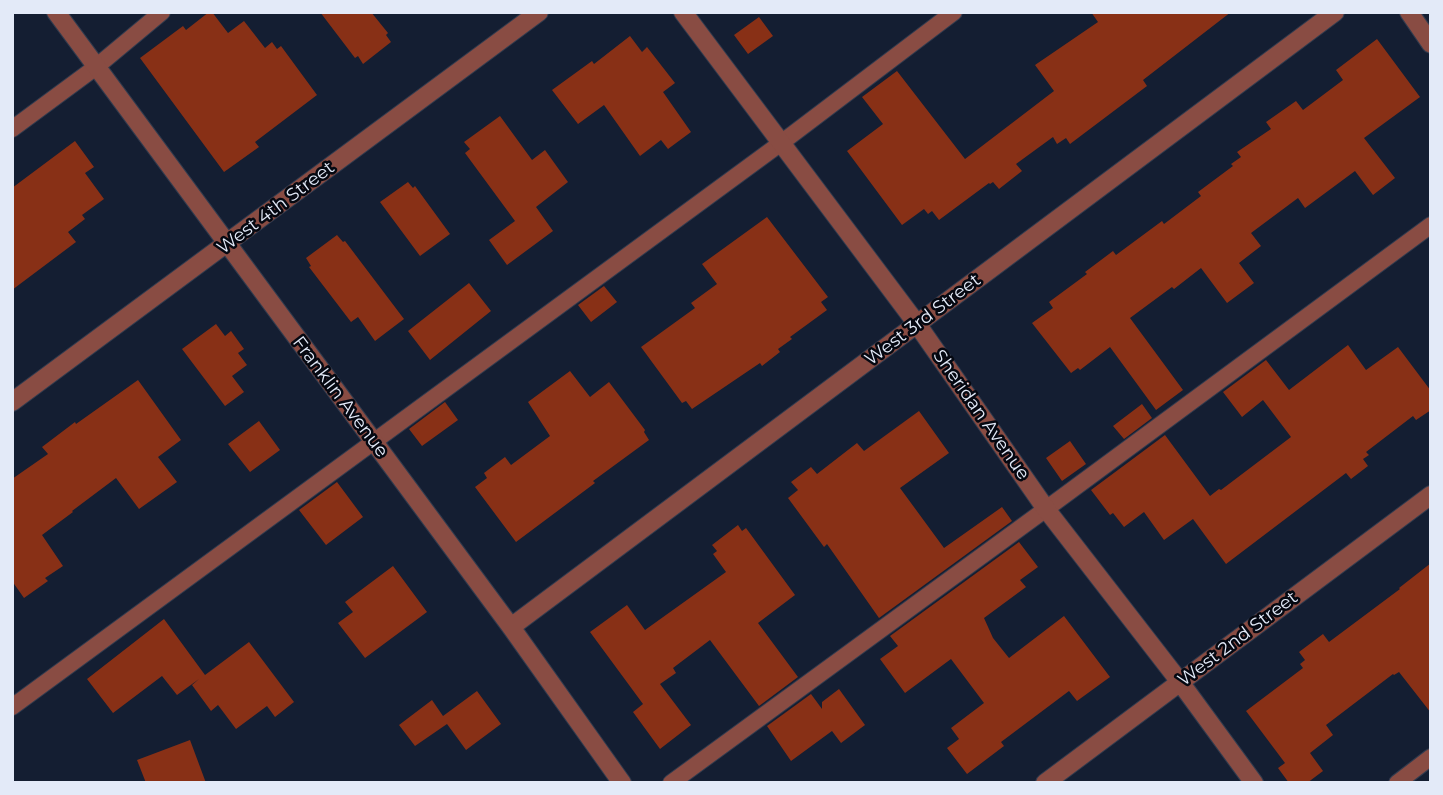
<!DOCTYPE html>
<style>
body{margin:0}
#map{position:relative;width:1443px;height:795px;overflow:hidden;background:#141e32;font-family:Montserrat,sans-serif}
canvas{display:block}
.frame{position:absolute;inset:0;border:14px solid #e3eaf8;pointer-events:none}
</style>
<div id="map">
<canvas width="1443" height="795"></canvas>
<div class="frame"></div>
</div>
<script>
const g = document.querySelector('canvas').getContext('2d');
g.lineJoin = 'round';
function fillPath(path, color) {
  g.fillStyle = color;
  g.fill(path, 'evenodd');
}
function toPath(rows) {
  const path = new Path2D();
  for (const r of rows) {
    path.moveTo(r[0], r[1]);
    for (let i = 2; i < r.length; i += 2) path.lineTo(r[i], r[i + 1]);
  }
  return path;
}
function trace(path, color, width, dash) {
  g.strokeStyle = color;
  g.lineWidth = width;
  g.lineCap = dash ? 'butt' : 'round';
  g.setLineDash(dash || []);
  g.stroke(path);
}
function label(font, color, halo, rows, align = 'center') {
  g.font = font + ' Montserrat,sans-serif';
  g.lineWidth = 5;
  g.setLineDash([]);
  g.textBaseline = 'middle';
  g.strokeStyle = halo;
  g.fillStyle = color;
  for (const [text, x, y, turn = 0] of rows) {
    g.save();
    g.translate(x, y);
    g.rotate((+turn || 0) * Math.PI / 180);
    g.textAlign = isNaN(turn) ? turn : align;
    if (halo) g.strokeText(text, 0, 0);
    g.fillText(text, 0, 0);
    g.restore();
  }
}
const building = toPath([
 [209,12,212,12,228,33,244,21,265,48,272,42,277,49,281,46,317,95,255,142,259,147,224,172,140,58,183,26,186,30],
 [320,12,371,12,388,33,386,35,391,42,363,64,358,56,355,58],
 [1091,12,1231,12,1143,80,1147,86,1070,144,1066,138,1057,144,1053,137,1016,164,1022,171,999,189,993,182,990,184,989,183,939,220,932,211,928,214,924,209,902,225,847,151,883,124,862,97,897,71,965,159,1054,91,1035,65,1098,22],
 [759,17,773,36,748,54,734,35],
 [630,36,642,52,647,47,675,83,663,92,691,132,668,149,661,140,640,156,604,105,578,124,552,90,592,61,594,64],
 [1377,39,1420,97,1364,138,1395,178,1373,195,1355,171,1305,208,1298,198,1251,233,1261,246,1239,263,1254,283,1227,303,1201,268,1174,289,1172,287,1130,318,1183,390,1156,410,1110,347,1080,370,1078,368,1071,373,1032,323,1053,308,1049,302,1087,274,1085,272,1113,251,1116,255,1162,221,1164,224,1201,196,1198,192,1233,166,1231,164,1241,157,1237,152,1271,129,1266,122,1296,101,1303,110,1343,80,1336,70],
 [500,116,532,160,545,150,568,182,536,207,553,231,507,265,489,240,515,221,465,153,470,149,464,142],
 [75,141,94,167,85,173,104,199,82,215,85,219,68,232,76,242,12,290,12,188],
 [408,182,413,188,415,186,450,234,420,256,380,202],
 [767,217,828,297,821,302,827,310,790,337,792,339,778,349,780,352,762,366,760,363,692,409,686,401,682,403,641,347,695,308,691,303,717,284,702,264],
 [337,235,343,242,345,241,404,319,375,341,358,317,351,322,309,267,311,266,306,258],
 [469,283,491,311,430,360,408,331],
 [604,286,617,302,591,322,578,305],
 [216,324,225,336,231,331,244,349,238,353,247,365,232,376,244,392,225,406,182,349],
 [1348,345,1366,370,1398,347,1431,391,1431,410,1416,420,1413,416,1366,452,1369,455,1363,459,1368,466,1351,479,1346,473,1226,564,1193,519,1164,540,1144,512,1124,527,1113,513,1110,515,1091,490,1165,435,1210,496,1219,489,1221,490,1291,437,1263,400,1242,417,1223,392,1266,360,1289,390],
 [570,371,590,397,609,382,645,430,644,432,649,440,593,481,595,483,516,542,475,487,487,478,484,473,505,457,511,465,550,436,528,402],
 [138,380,181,440,158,457,177,482,139,509,116,478,72,511,73,512,42,535,63,566,45,578,48,581,24,598,12,581,12,479,48,454,42,447,75,422,76,424],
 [445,402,458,420,422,446,409,429],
 [1142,404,1152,418,1124,439,1113,426],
 [919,411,949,453,900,488,944,548,1002,507,1012,521,879,618,827,544,824,547,788,498,798,490,791,482,811,467,817,474,857,443,864,451],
 [259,421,280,450,250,472,228,444],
 [1070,441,1086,464,1062,481,1046,458],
 [337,482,363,517,326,545,299,510],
 [738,525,742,531,746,528,795,595,758,623,798,677,759,706,710,640,673,668,676,673,660,684,691,725,660,749,633,712,643,704,590,632,627,605,645,630,726,572,713,554,717,551,712,545],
 [1019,542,1038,567,1020,580,1026,587,984,618,993,638,1009,658,1064,616,1110,677,1077,701,1069,691,1001,742,1004,746,967,774,947,748,959,739,951,728,984,703,951,659,905,693,880,659,898,646,890,636],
 [1431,563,1431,713,1399,672,1394,675,1393,674,1326,725,1333,735,1310,753,1323,771,1307,783,1289,783,1278,768,1285,763,1246,711,1303,668,1300,664,1305,660,1299,652,1323,634,1329,642,1400,589,1399,588],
 [393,566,427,612,365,658,338,623,353,612,345,602],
 [164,619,205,675,249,642,294,702,275,717,267,706,236,729,218,705,211,711,192,685,199,679,177,695,162,676,113,713,87,679],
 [839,689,865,725,841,743,832,731,791,761,767,726,811,694,822,709,822,702],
 [477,691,501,724,466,750,447,724,415,746,399,725,432,700,443,716],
 [190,740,206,783,146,783,137,760]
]);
const service = toPath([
 [12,129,96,67,162,12],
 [12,707,781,143,954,12],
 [671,783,1046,509,1431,225],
 [1397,783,1431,757]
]);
const minor = toPath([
 [56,12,511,627,622,783],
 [683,12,917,324,1046,509,1180,682,1254,783],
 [1409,12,1431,44],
 [12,402,539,12],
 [511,627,1335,12],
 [1045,783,1431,495]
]);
const streetNames = [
 ["West 4th Street",276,208,-37],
 ["West 3rd Street",923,320,-37],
 ["Franklin Avenue",340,397,53],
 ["Sheridan Avenue",981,415,55],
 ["West 2nd Street",1238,639,-37]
];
fillPath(building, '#883016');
trace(service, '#313b4e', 18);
trace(minor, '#313b4e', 20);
trace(service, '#894c43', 16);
trace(minor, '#894c43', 18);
label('18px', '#e3eaf8', '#050811', streetNames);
</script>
